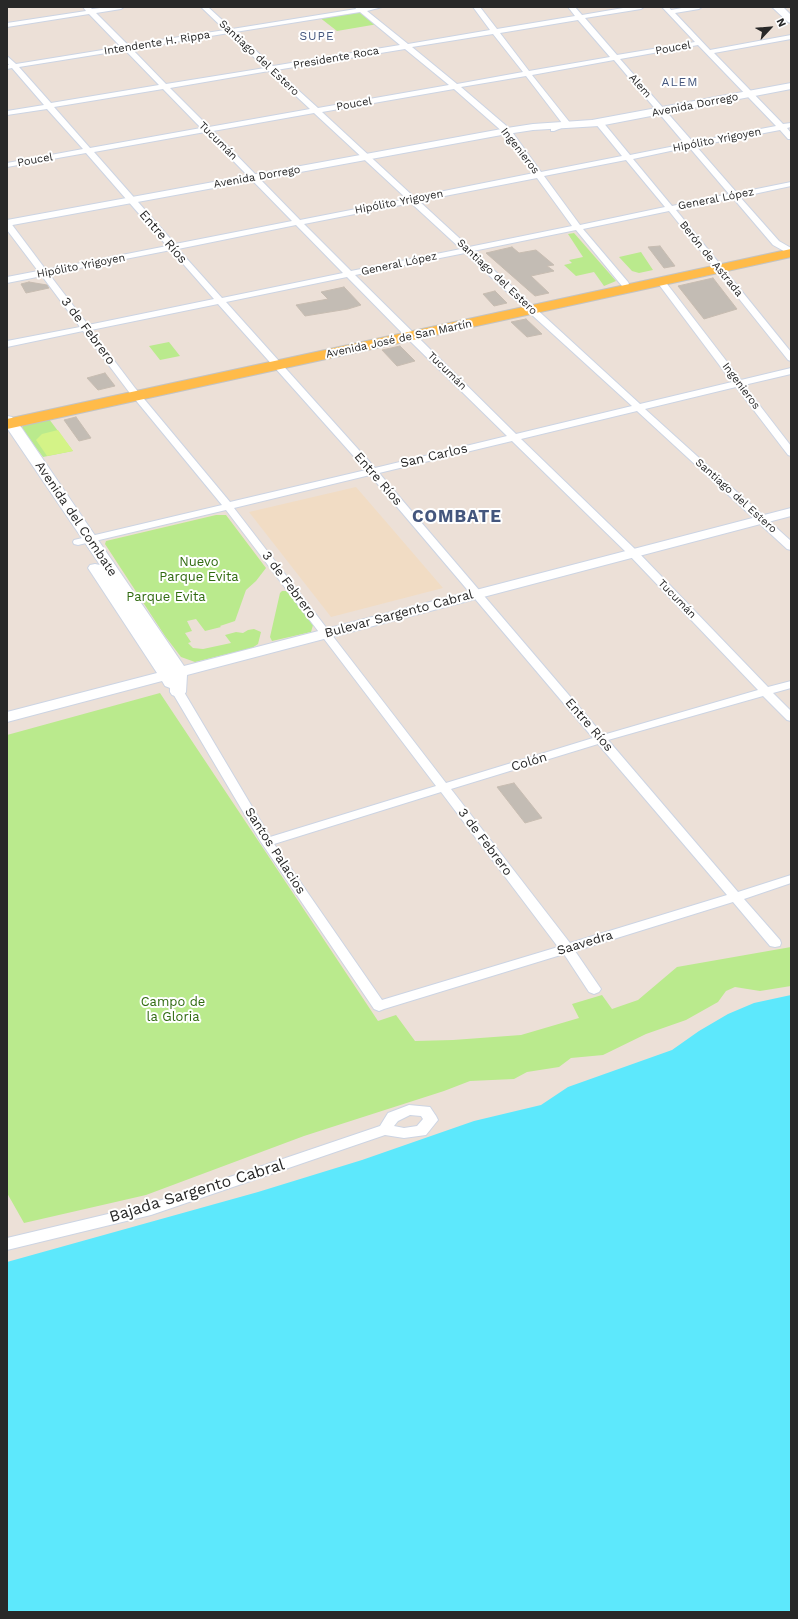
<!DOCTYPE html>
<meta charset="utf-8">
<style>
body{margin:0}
#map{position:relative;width:798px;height:1619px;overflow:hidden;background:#ece0d7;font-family:"Work Sans",sans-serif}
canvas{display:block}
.frame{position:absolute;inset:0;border:8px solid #282828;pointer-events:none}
.north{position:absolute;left:750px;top:8px;width:40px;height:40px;-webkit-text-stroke:3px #fff;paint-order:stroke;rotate:64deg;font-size:11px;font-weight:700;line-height:16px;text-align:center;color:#282828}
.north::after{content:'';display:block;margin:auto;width:14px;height:18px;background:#282828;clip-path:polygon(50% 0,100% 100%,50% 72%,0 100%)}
</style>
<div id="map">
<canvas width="798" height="1619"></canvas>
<div class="frame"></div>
<div class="north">N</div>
</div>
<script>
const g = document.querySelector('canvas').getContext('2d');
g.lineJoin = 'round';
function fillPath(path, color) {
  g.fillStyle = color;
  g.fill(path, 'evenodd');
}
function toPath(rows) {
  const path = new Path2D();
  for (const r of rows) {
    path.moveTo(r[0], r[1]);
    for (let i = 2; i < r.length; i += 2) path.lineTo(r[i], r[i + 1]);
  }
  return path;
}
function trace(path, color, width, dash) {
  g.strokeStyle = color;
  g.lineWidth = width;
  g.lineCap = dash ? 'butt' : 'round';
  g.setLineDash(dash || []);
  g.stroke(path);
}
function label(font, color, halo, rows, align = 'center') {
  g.font = font + ' "Work Sans",sans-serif';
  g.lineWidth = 4;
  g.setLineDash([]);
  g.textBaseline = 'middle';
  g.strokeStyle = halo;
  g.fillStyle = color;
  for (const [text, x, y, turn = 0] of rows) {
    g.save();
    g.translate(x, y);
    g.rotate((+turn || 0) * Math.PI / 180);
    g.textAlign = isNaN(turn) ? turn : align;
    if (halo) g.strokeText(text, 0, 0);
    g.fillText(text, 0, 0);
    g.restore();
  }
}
const education = toPath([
 [356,487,394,531,443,588,331,617,249,512]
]);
const green = toPath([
 [361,10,378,24,337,31,319,17],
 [574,233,616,281,604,286,594,272,576,276,564,265,572,263,569,260,583,257,568,234],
 [641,252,653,270,639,273,632,271,619,257],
 [169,342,180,356,160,360,149,346],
 [49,419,73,451,43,457,21,428,26,424],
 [216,515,226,515,266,568,256,581,246,590,235,621,220,626,221,627,205,631,196,619,187,621,192,631,185,633,191,642,188,643,193,648,203,649,231,643,225,635,236,632,243,633,248,630,254,629,261,632,258,644,252,648,195,662,181,657,165,636,105,544,106,541],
 [282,591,288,591,313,625,311,632,272,641,270,637,280,593],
 [160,693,378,1021,396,1015,415,1041,453,1040,521,1035,579,1018,572,1004,602,995,612,1009,638,1000,677,967,791,947,791,986,760,991,735,987,726,991,718,1002,686,1020,646,1034,603,1055,571,1058,559,1067,527,1072,514,1079,470,1081,444,1091,304,1136,146,1195,24,1223,7,1193,7,735]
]);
const pitch = toPath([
 [58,430,73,451,47,456,36,440,42,434]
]);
const water = toPath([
 [791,995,791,1612,7,1612,7,1262,258,1192,362,1160,474,1121,541,1105,568,1087,672,1050,699,1031,728,1014,754,1003]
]);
const building = toPath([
 [660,246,675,266,664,268,648,247,660,246],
 [512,247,519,253,536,250,554,265,547,266,554,271,531,276,549,293,535,296,486,253,512,247],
 [713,278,737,309,704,319,678,286,713,278],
 [29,282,47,285,49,288,26,293,21,284,29,282],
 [344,287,361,305,348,309,305,316,296,305,328,299,321,292,344,287],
 [495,291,507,303,494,306,483,294,495,291],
 [526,319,542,334,527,337,511,322,526,319],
 [400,346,415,361,397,366,382,350,400,346],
 [105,373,115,386,98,390,87,378,105,373],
 [76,417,91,438,79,441,64,420,76,417],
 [514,783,542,818,525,823,497,787,514,783]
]);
const street = toPath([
 [83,7,90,7,92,9,108,7,124,7,121,9,96,13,128,45,225,30,201,7,208,7,232,29,356,9,355,7,382,7,367,11,408,44,490,30,473,7,480,7,497,29,575,16,568,7,575,7,582,15,629,7,644,7,641,9,585,18,617,55,695,42,662,7,669,7,671,10,687,7,702,7,699,9,675,13,710,50,791,35,791,39,714,53,783,124,791,123,791,127,787,128,791,133,791,139,788,139,780,130,696,146,737,193,791,182,791,186,740,197,779,241,791,248,791,255,773,245,733,198,676,210,791,352,791,361,788,360,669,211,583,229,628,282,629,284,628,286,625,287,622,286,576,230,473,251,640,404,732,382,657,282,661,279,664,280,741,380,791,368,791,374,744,385,791,446,791,456,788,455,736,387,645,409,791,541,791,550,787,549,637,411,521,439,637,551,768,687,791,681,791,688,773,693,791,711,791,721,787,720,763,696,608,740,738,892,791,875,791,883,744,899,780,940,781,943,780,946,775,947,770,946,733,902,575,951,601,989,599,992,594,994,589,992,564,954,384,1009,379,1011,374,1009,261,842,172,692,178,689,184,692,270,837,436,786,226,510,78,545,74,544,73,542,74,540,222,505,129,392,83,331,7,347,7,341,80,327,42,276,7,283,7,277,38,271,7,230,7,222,10,222,46,270,167,246,86,153,7,167,7,163,83,149,47,109,7,115,7,111,44,105,12,68,7,69,7,65,9,65,7,62,7,56,16,64,121,47,89,14,7,27,7,23,86,11,83,7],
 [360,12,400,45,273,66,235,32,360,12],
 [578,20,610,57,529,71,500,33,578,20],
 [229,33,265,68,166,84,132,49,229,33],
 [493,34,523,72,457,84,412,47,493,34],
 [698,45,776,126,693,142,620,59,698,45],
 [405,49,449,85,318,108,276,70,405,49],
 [125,50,159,85,51,103,19,67,125,50],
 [614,60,685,144,630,155,602,121,599,121,595,123,622,156,541,172,510,129,461,87,526,76,562,123,551,127,551,131,554,131,571,124,532,75,614,60],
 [269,71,310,109,209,127,170,88,269,71],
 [163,89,201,128,90,148,54,107,163,89],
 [454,89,504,133,534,173,414,197,322,112,454,89],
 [314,113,407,199,300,220,213,131,314,113],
 [205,132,292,221,175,244,94,152,205,132],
 [689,147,729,194,672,206,633,159,689,147],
 [626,160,665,207,580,225,544,176,626,160],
 [537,178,572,226,469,247,419,201,537,178],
 [411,203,461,249,351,271,304,224,411,203],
 [296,225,343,273,222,298,178,249,296,225],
 [171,250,214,299,88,325,49,274,171,250],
 [465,253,532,315,632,406,516,434,355,275,465,253],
 [347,277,411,342,507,436,375,468,226,302,347,277],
 [218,304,366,470,230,502,135,388,91,330,218,304],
 [512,441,629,555,758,690,603,735,379,473,512,441],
 [370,475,593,738,446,783,234,508,370,475],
 [598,744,727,895,570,943,451,789,598,744],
 [441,792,558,947,382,1000,274,844,441,792],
 [409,1105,430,1107,436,1116,438,1120,426,1135,404,1138,385,1135,151,1215,7,1250,7,1238,150,1204,380,1126,388,1113,409,1105],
 [410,1115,421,1116,423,1119,417,1126,404,1128,394,1126,398,1121,410,1115]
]);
const secondary = toPath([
 [772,7,783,7,791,15,791,23,788,22,772,7],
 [791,83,791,89,599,126,533,130,507,134,7,226,7,220,507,128,533,124,592,120,791,83],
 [7,416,12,417,21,427,184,666,791,508,791,516,187,675,186,692,184,695,178,697,172,695,170,692,170,688,165,686,162,681,7,722,7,712,157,673,88,568,90,565,95,564,100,565,7,428,7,416]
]);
const primary = toPath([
 [791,249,791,257,7,429,7,419,791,249]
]);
const farStreetnames = [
 ["Intendente H. Rippa",157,43,-9],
 ["Poucel",673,48,-10],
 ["Santiago del Estero",259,58,43],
 ["Presidente Roca",336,58,-10],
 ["Alem",640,86,49],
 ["Poucel",354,104,-10],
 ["Avenida Dorrego",695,105,-11],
 ["Hipólito Yrigoyen",717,140,-11],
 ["Tucumán",218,141,45],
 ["Ingenieros",520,151,52],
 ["Poucel",35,160,-10],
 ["Avenida Dorrego",257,177,-10],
 ["General López",716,199,-11],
 ["Hipólito Yrigoyen",399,202,-11],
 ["Berón de Astrada",711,259,51],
 ["General López",399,264,-12],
 ["Hipólito Yrigoyen",81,266,-11],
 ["Santiago del Estero",497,277,43],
 ["Avenida José de San Martín",399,339,-12],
 ["Tucumán",447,371,44],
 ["Ingenieros",741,386,53],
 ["Santiago del Estero",736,496,42],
 ["Tucumán",677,599,46]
];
const farNeighbourhoodnames = [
 ["SUPE",317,36],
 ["ALEM",680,82]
];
const streetNames = [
 ["Entre Ríos",163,237,49],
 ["3 de Febrero",88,331,53],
 ["San Carlos",434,456,-13],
 ["Entre Ríos",378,479,49],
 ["Avenida del Combate",76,519,56],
 ["3 de Febrero",289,585,53],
 ["Bulevar Sargento Cabral",399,614,-15],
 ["Entre Ríos",589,725,49],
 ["Colón",529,762,-17],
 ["3 de Febrero",485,842,53],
 ["Santos Palacios",275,851,57],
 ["Saavedra",585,943,-17]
];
const parkNames = [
 ["Nuevo",199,562],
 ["Parque Evita",199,577],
 ["Parque Evita",166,597],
 ["Campo de",173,1002],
 ["la Gloria",173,1017]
];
const nearStreetnames = [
 ["Bajada Sargento Cabral",197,1191,-17]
];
const districtNames = [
 ["COMBATE",457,517]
];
fillPath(education, '#f1dcc4');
fillPath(green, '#baea8d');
fillPath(pitch, '#d4f387');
fillPath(water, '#5de8fc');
fillPath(building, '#c3bcb4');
trace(building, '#c7bcb1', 1);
trace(street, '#ccd4e3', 2);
trace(secondary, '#ccd4e3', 2);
trace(primary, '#c3c3c3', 2);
fillPath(street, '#fff');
fillPath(secondary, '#fff');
fillPath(primary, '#ffbb49');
label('11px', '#282828', '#fff', farStreetnames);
g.letterSpacing = '1px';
label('12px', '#44567d', '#fff', farNeighbourhoodnames);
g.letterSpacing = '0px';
label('13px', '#282828', '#fff', streetNames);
label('13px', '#316b11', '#fff', parkNames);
label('16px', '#282828', '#fff', nearStreetnames);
g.letterSpacing = '1px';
label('bold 17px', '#44567d', '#fff', districtNames);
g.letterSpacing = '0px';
</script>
